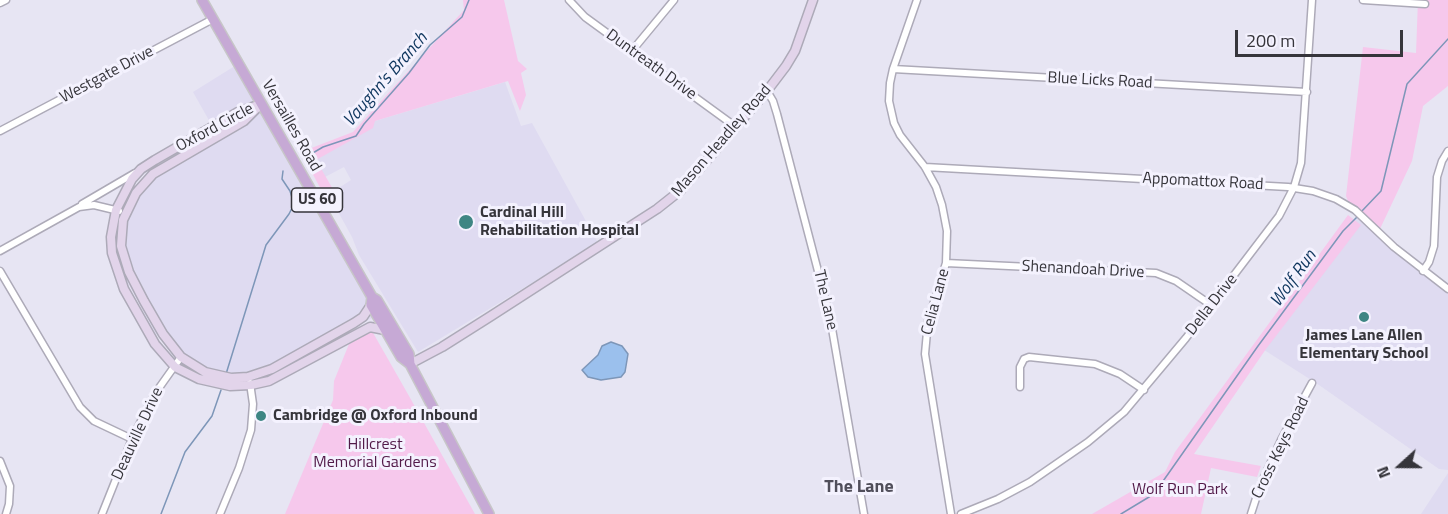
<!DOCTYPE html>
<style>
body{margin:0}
#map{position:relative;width:1448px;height:514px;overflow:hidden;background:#e7e5f3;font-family:"Titillium Web",sans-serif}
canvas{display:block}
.north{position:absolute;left:1370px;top:436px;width:60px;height:60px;-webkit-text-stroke:4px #f4f2fe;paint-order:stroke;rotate:249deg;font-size:16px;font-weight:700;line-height:24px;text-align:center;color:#36353b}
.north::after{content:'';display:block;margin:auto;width:21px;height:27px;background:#36353b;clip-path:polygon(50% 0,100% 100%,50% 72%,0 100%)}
.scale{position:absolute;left:1235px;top:30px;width:168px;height:27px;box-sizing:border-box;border:3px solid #36353b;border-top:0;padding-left:8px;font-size:18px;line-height:21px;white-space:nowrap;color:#36353b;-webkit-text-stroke:4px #f4f2fe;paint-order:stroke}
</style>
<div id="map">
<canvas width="1448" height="514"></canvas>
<div class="north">N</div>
<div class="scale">200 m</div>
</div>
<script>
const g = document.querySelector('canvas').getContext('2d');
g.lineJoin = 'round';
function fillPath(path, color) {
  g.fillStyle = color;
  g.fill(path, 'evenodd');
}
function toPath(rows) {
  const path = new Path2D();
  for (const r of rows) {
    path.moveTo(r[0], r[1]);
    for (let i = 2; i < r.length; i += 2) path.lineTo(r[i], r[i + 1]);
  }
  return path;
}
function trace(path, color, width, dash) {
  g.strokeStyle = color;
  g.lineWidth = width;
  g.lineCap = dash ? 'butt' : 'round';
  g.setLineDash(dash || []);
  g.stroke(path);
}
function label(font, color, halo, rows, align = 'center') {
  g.font = font + ' "Titillium Web",sans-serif';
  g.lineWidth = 6;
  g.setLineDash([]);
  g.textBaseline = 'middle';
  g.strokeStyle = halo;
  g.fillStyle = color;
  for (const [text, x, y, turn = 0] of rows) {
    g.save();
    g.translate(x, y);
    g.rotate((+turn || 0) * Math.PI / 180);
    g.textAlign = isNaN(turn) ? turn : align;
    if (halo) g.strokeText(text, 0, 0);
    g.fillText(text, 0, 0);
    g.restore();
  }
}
const built = toPath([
 [238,64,381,313,271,375,235,381,191,370,155,333,123,274,116,230,130,192,147,173,215,131,193,92],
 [505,82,521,126,532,123,598,243,418,352,359,255,352,237,336,208,325,197,351,180,344,167,325,177,314,157,375,121],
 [1360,214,1423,271,1448,289,1448,470,1439,469,1319,385,1258,346,1343,231],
 [1448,473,1448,514,1421,514]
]);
const green = toPath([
 [463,0,504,0,518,61,527,69,521,73,526,95,520,111,508,81,375,121,373,128,316,160,334,191,325,197,301,152,353,132,464,10],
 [1418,0,1448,0,1448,86,1423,106,1412,161,1379,231,1350,206,1346,196,1363,47,1416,53],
 [1348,215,1361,225,1266,349,1194,454,1261,466,1257,477,1211,468,1201,514,1092,514,1165,472,1175,452],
 [372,331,409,396,475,514,285,514,333,400,334,381,349,344]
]);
const water = toPath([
 [611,342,622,346,628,354,625,372,621,377,601,380,588,377,582,370,598,355,602,346,611,342]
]);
const stream = toPath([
 [306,157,323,147,356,136,364,124,409,73,430,45,462,17,469,0],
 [1361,212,1381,191,1407,84,1448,39],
 [226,374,266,245,289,214,294,204,290,191,282,179,283,171],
 [161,514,185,452,212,416,221,390],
 [1121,514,1154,494,1258,346,1343,231,1358,216]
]);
const street = toPath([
 [569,0,585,17,736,127],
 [917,0,893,69,890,83,889,101,894,123,900,135,925,167,936,187,942,205,947,231,946,263,928,321,925,354,951,514],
 [1363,0,1425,4],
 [0,3,6,0],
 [631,52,674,0],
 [893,69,1307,92],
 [767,91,773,101,777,114,830,317,864,514],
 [0,131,213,19],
 [925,167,1288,187,1313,191,1336,199,1355,210,1394,247,1448,289],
 [82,204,135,173],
 [0,251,79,207,94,205,119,211],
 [946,263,1156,273,1176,281,1211,305],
 [0,271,80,407,94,421,132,439],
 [1423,271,1429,262,1434,246,1437,177,1442,161,1448,151],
 [1020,387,1020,367,1024,359,1029,357,1095,364,1120,374,1144,390],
 [0,461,10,486,9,504,6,514],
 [102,514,132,439,154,395,181,357],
 [220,514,239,468,251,430,253,404,250,383],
 [961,514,998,499,1030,482,1088,442,1124,412,1186,338,1279,216,1294,187,1301,163,1312,0],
 [1251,514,1260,486,1281,440,1312,383]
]);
const secondary = toPath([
 [261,104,238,112,155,160,141,169,132,179,116,210,111,237,112,253,124,289,155,344,175,367,199,379,230,386,251,385,269,381,370,327,385,330],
 [259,106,244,121,153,174,136,193,123,220,121,246,129,272,144,301,163,334,181,357,205,372,231,378,248,377,272,369,354,323,363,317,371,305],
 [410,364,442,347,491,316,657,209,681,190,767,91,786,66,795,51,813,0]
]);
const primary = toPath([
 [202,0,372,297,377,300,409,354,410,364,489,514],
 [372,297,371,305,390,338,401,357,410,364]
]);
const markers = [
 [466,222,8,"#3e8683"],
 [1364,317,6,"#3e8683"],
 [261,416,6,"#3e8683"]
];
const shields = [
 [317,200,51]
];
const shieldNames = [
 ["US 60",317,200]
];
const streetNames = [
 ["Duntreath Drive",651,65,36],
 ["Westgate Drive",107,75,-28],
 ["Blue Licks Road",1100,81,3],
 ["Versailles Road",291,126,60],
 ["Oxford Circle",215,128,-28],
 ["Mason Headley Road",722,141,-49],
 ["Appomattox Road",1203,182,3],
 ["Shenandoah Drive",1083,270,3],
 ["The Lane",825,300,77],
 ["Celia Lane",936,302,-75],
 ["Della Drive",1212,305,-52],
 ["Deauville Drive",138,434,-65],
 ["Cross Keys Road",1281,448,-64]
];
const poiNames = [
 ["Cardinal Hill",480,213],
 ["Rehabilitation Hospital",480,231],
 ["James Lane Allen",1364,336,"center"],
 ["Elementary School",1364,354,"center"],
 ["Cambridge @ Oxford Inbound",273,416]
];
const parkNames = [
 ["Hillcrest",375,445],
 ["Memorial Gardens",375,463],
 ["Wolf Run Park",1180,490]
];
const waterNames = [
 ["Vaughn's Branch",386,80,-49],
 ["Wolf Run",1294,279,-54]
];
const neighbourhoodNames = [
 ["The Lane",859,488]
];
fillPath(built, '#dfdbf1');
fillPath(green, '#f6c8ec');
fillPath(water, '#9bc0ed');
trace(water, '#7d96b8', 1.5);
trace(stream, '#7d96b8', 1.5);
trace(street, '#adaab8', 9);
trace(secondary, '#adaab8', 11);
trace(primary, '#c7c6c8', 12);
trace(street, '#fff', 6);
trace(secondary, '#e2d4ea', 8);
trace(primary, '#c6a9d5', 9);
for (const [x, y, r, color] of markers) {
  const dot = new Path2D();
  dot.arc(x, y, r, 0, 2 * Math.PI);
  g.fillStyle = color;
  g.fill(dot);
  trace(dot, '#f4f2fe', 2);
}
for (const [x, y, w] of shields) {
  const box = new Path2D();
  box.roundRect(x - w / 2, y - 12, w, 24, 4.5);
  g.fillStyle = '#f4f2fe';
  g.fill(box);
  trace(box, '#36353b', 1.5);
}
label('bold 15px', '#36353b', null, shieldNames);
label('16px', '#36353b', '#f4f2fe', streetNames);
label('bold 16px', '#36353b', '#f4f2fe', poiNames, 'left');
label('16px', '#521a49', '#f4f2fe', parkNames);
label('italic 18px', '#10375f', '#f4f2fe', waterNames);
label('bold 18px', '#514f5b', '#f4f2fe', neighbourhoodNames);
</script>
